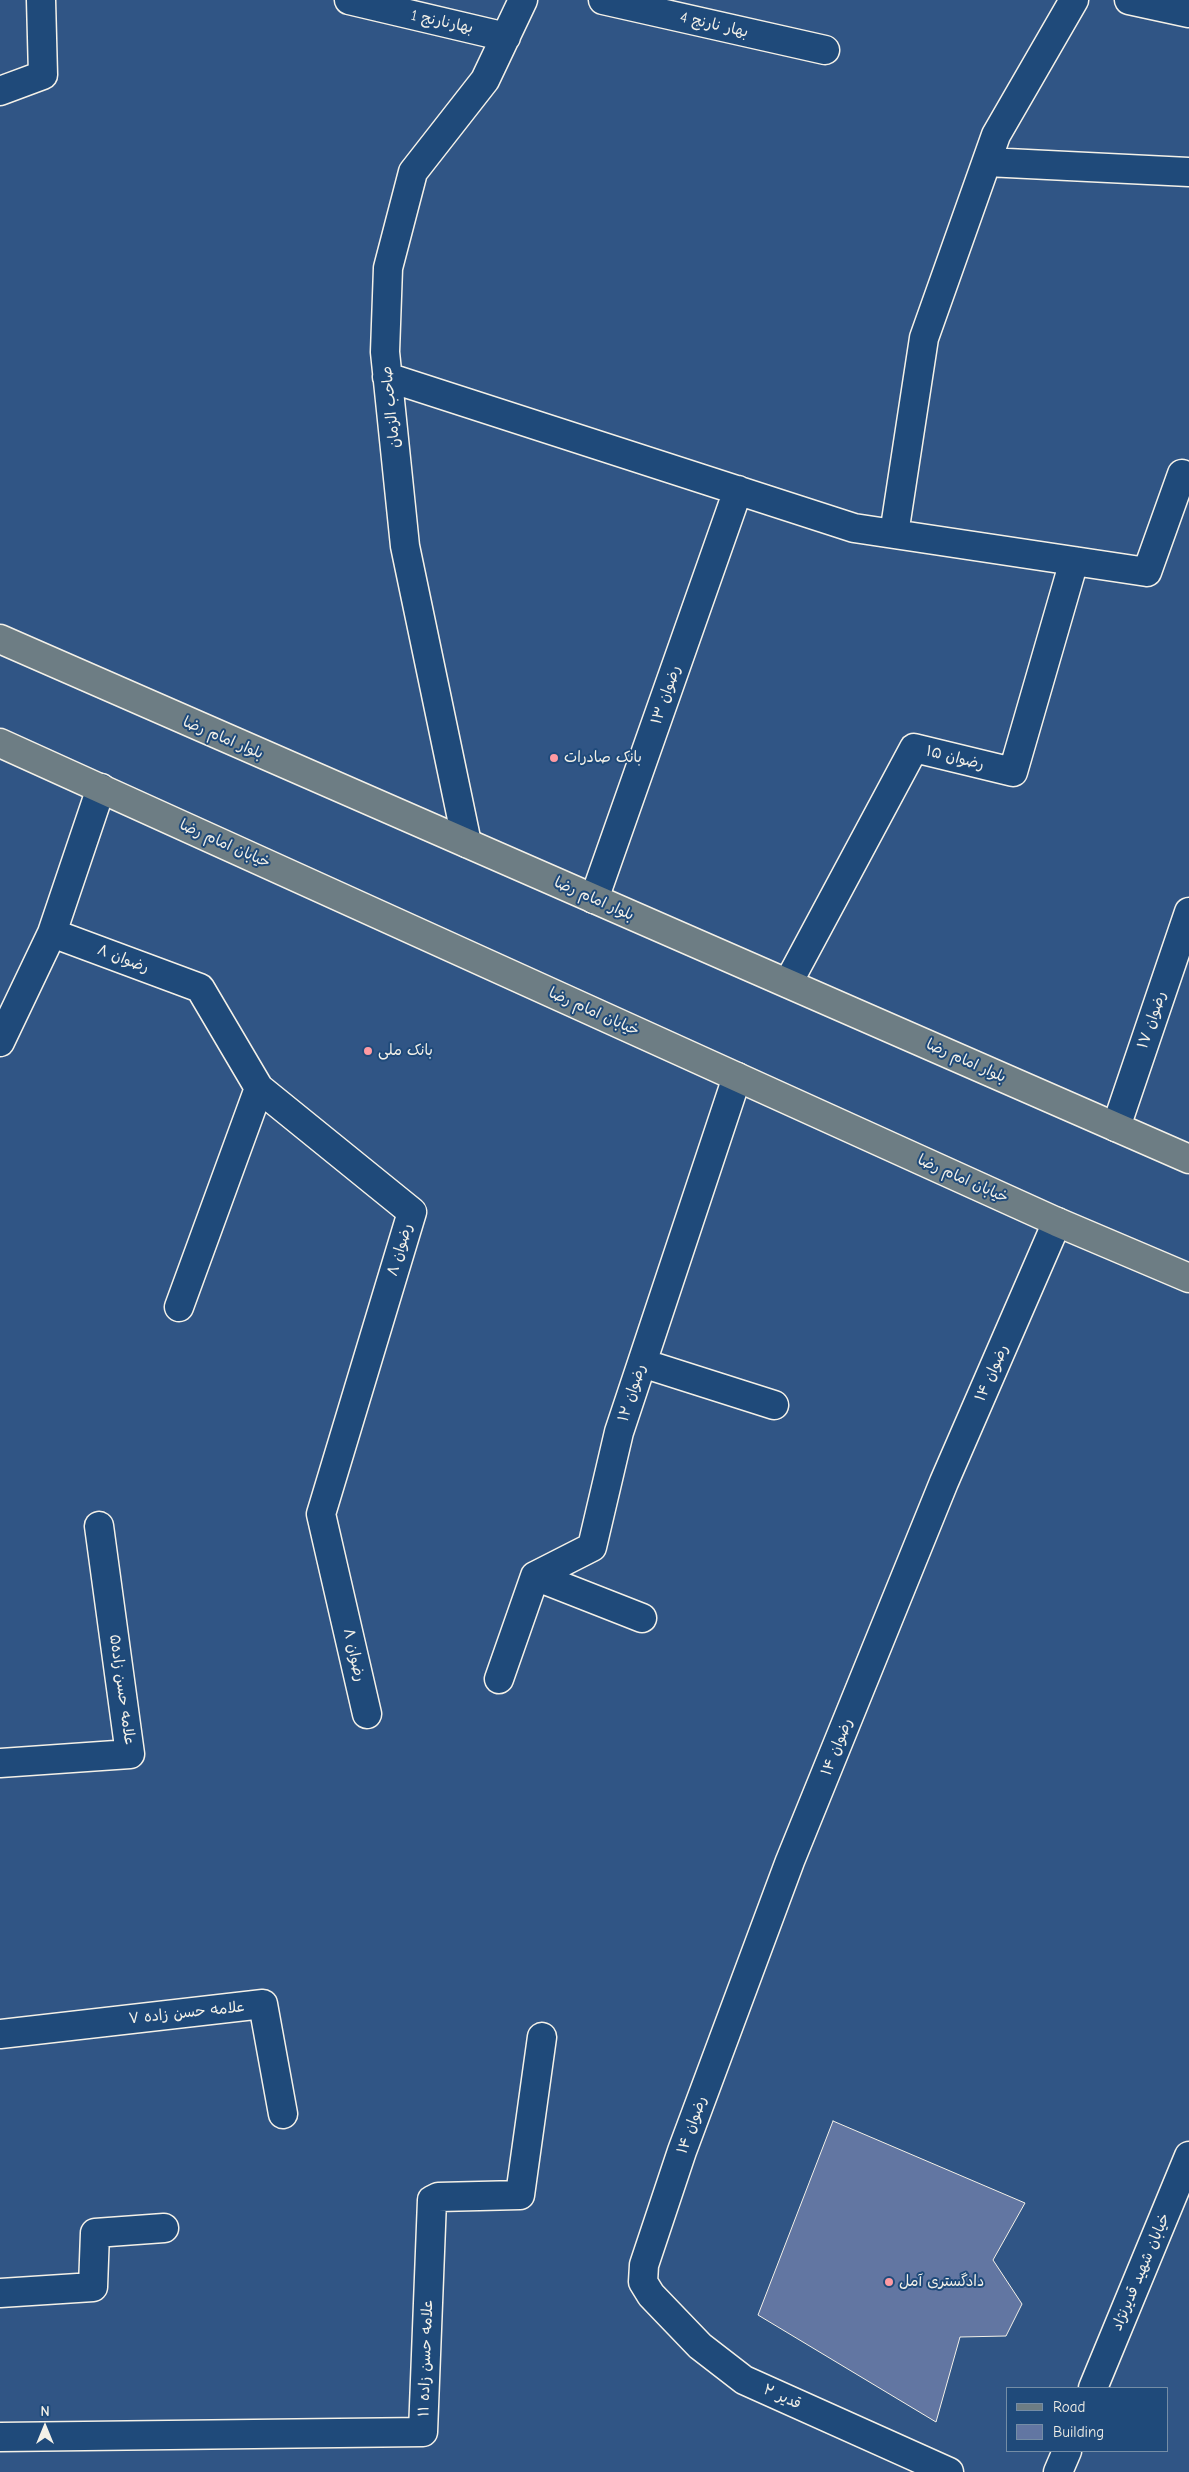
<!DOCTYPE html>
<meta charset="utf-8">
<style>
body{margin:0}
#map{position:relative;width:1189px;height:2472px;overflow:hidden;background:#305585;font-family:"Comic Neue",sans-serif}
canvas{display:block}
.legend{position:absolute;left:1006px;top:2387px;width:162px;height:65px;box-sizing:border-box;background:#1f4a7a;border:1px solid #748da6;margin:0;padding:6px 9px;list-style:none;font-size:15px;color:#f4f1e8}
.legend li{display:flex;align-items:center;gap:10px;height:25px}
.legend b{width:25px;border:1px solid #748da6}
.north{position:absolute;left:20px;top:2402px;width:50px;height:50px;-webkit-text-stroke:4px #1f4a7a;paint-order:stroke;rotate:0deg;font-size:14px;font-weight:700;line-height:20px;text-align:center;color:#f4f1e8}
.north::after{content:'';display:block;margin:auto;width:18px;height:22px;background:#f4f1e8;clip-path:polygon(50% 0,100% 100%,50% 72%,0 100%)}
</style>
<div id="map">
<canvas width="1189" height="2472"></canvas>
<ul class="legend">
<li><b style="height:6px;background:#6d7d84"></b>Road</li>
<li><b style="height:14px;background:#6276a2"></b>Building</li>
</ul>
<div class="north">N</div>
</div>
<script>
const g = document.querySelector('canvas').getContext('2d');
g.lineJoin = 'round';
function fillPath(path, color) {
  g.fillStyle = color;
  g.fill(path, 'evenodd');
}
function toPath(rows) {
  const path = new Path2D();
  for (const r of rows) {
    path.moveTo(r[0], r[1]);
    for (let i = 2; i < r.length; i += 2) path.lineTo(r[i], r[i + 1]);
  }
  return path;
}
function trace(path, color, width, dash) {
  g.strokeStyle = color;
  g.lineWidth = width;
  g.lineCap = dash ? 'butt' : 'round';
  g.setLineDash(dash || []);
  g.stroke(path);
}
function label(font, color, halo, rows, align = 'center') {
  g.font = font + ' "Comic Neue","Playpen Sans Arabic",sans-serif';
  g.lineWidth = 4;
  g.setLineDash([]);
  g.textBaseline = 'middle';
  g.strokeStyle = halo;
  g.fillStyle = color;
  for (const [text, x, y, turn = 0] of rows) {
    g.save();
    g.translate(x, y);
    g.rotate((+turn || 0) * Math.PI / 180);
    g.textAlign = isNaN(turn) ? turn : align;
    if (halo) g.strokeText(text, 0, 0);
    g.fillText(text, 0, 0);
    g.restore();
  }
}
const building = toPath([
 [833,2121,1025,2203,993,2260,1022,2304,1006,2336,960,2337,936,2422,758,2315,833,2121]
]);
const street = toPath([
 [349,0,506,37],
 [603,0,825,50],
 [1129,0,1189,13],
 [0,91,43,75,41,0],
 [987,162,1189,172],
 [387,377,854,528,1147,572,1182,474],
 [894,534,924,338,996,135,1074,0],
 [101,788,52,933,200,988,259,1088,412,1212,321,1514,367,1714],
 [467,843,405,546,385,352,388,268,413,172,485,80,523,0],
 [594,899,738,490],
 [788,983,914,748,1013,772,1074,561],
 [0,1042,52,933],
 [1116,1127,1189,912],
 [179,1307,259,1088],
 [642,1363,774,1405],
 [535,1576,642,1618],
 [499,1679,535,1576,592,1547,619,1432,737,1077],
 [0,1763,130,1754,99,1526],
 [0,2034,263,2004,283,2114],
 [0,2293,93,2287,95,2233,164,2228],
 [0,2437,423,2432,432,2200,438,2197,520,2195,542,2037],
 [949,2472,744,2380,700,2346,651,2295,643,2282,644,2265,682,2151,790,1861,944,1482,1057,1222]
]);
const secondary = toPath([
 [1093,2388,1189,2156],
 [1058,2472,1067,2451]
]);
const primary = toPath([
 [0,639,1189,1159],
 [0,743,1057,1222,1189,1278]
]);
const markers = [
 [554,758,5,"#ff9aa2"],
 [368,1051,5,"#ff9aa2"],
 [889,2282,5,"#ff9aa2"]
];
const streetNames = [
 ["بهارنارنج 1",442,22,12],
 ["بهار نارنج 4",714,25,13],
 ["صاحب الزمان",391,407,-96],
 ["رضوان ۱۳",666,695,-71],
 ["بلوار امام رضا",223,738,23],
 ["رضوان ۱۵",955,758,14],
 ["خیابان امام رضا",225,844,24],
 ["بلوار امام رضا",594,899,24],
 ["رضوان ۸",123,959,21],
 ["خیابان امام رضا",594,1012,24],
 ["رضوان ۱۷",1152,1020,-71],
 ["بلوار امام رضا",966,1061,24],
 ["خیابان امام رضا",963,1179,24],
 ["رضوان ۸",400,1250,-73],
 ["رضوان ۱۴",992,1373,-66],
 ["رضوان ۱۲",632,1393,-72],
 ["رضوان ۸",354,1655,77],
 ["علامه حسن زاده۵",122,1690,82],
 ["رضوان ۱۴",837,1747,-68],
 ["علامه حسن زاده ۷",187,2013,-6],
 ["رضوان ۱۴",692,2125,-70],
 ["خيابان شهيد قديرنژاد",1141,2272,-67],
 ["علامه حسن زاده ۱۱",426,2358,-88],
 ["قدیر ۲",782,2397,24]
];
const poiNames = [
 ["بانک صادرات",564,758],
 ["بانک‌ ملی",378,1051],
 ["دادگستری آمل",899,2282]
];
fillPath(building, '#6276a2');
trace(building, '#f4f1e8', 1);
trace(street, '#f4f1e8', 31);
trace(secondary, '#f4f1e8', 31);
trace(primary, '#f4f1e8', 31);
trace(street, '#1f4a7a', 28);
trace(secondary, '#1f4a7a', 28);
trace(primary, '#6d7d84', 28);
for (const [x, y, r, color] of markers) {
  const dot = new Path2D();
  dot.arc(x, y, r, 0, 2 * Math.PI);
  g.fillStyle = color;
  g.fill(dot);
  trace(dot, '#1f4a7a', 2);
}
label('15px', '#f4f1e8', '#1f4a7a', streetNames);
label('15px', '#f4f1e8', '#1f4a7a', poiNames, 'left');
</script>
